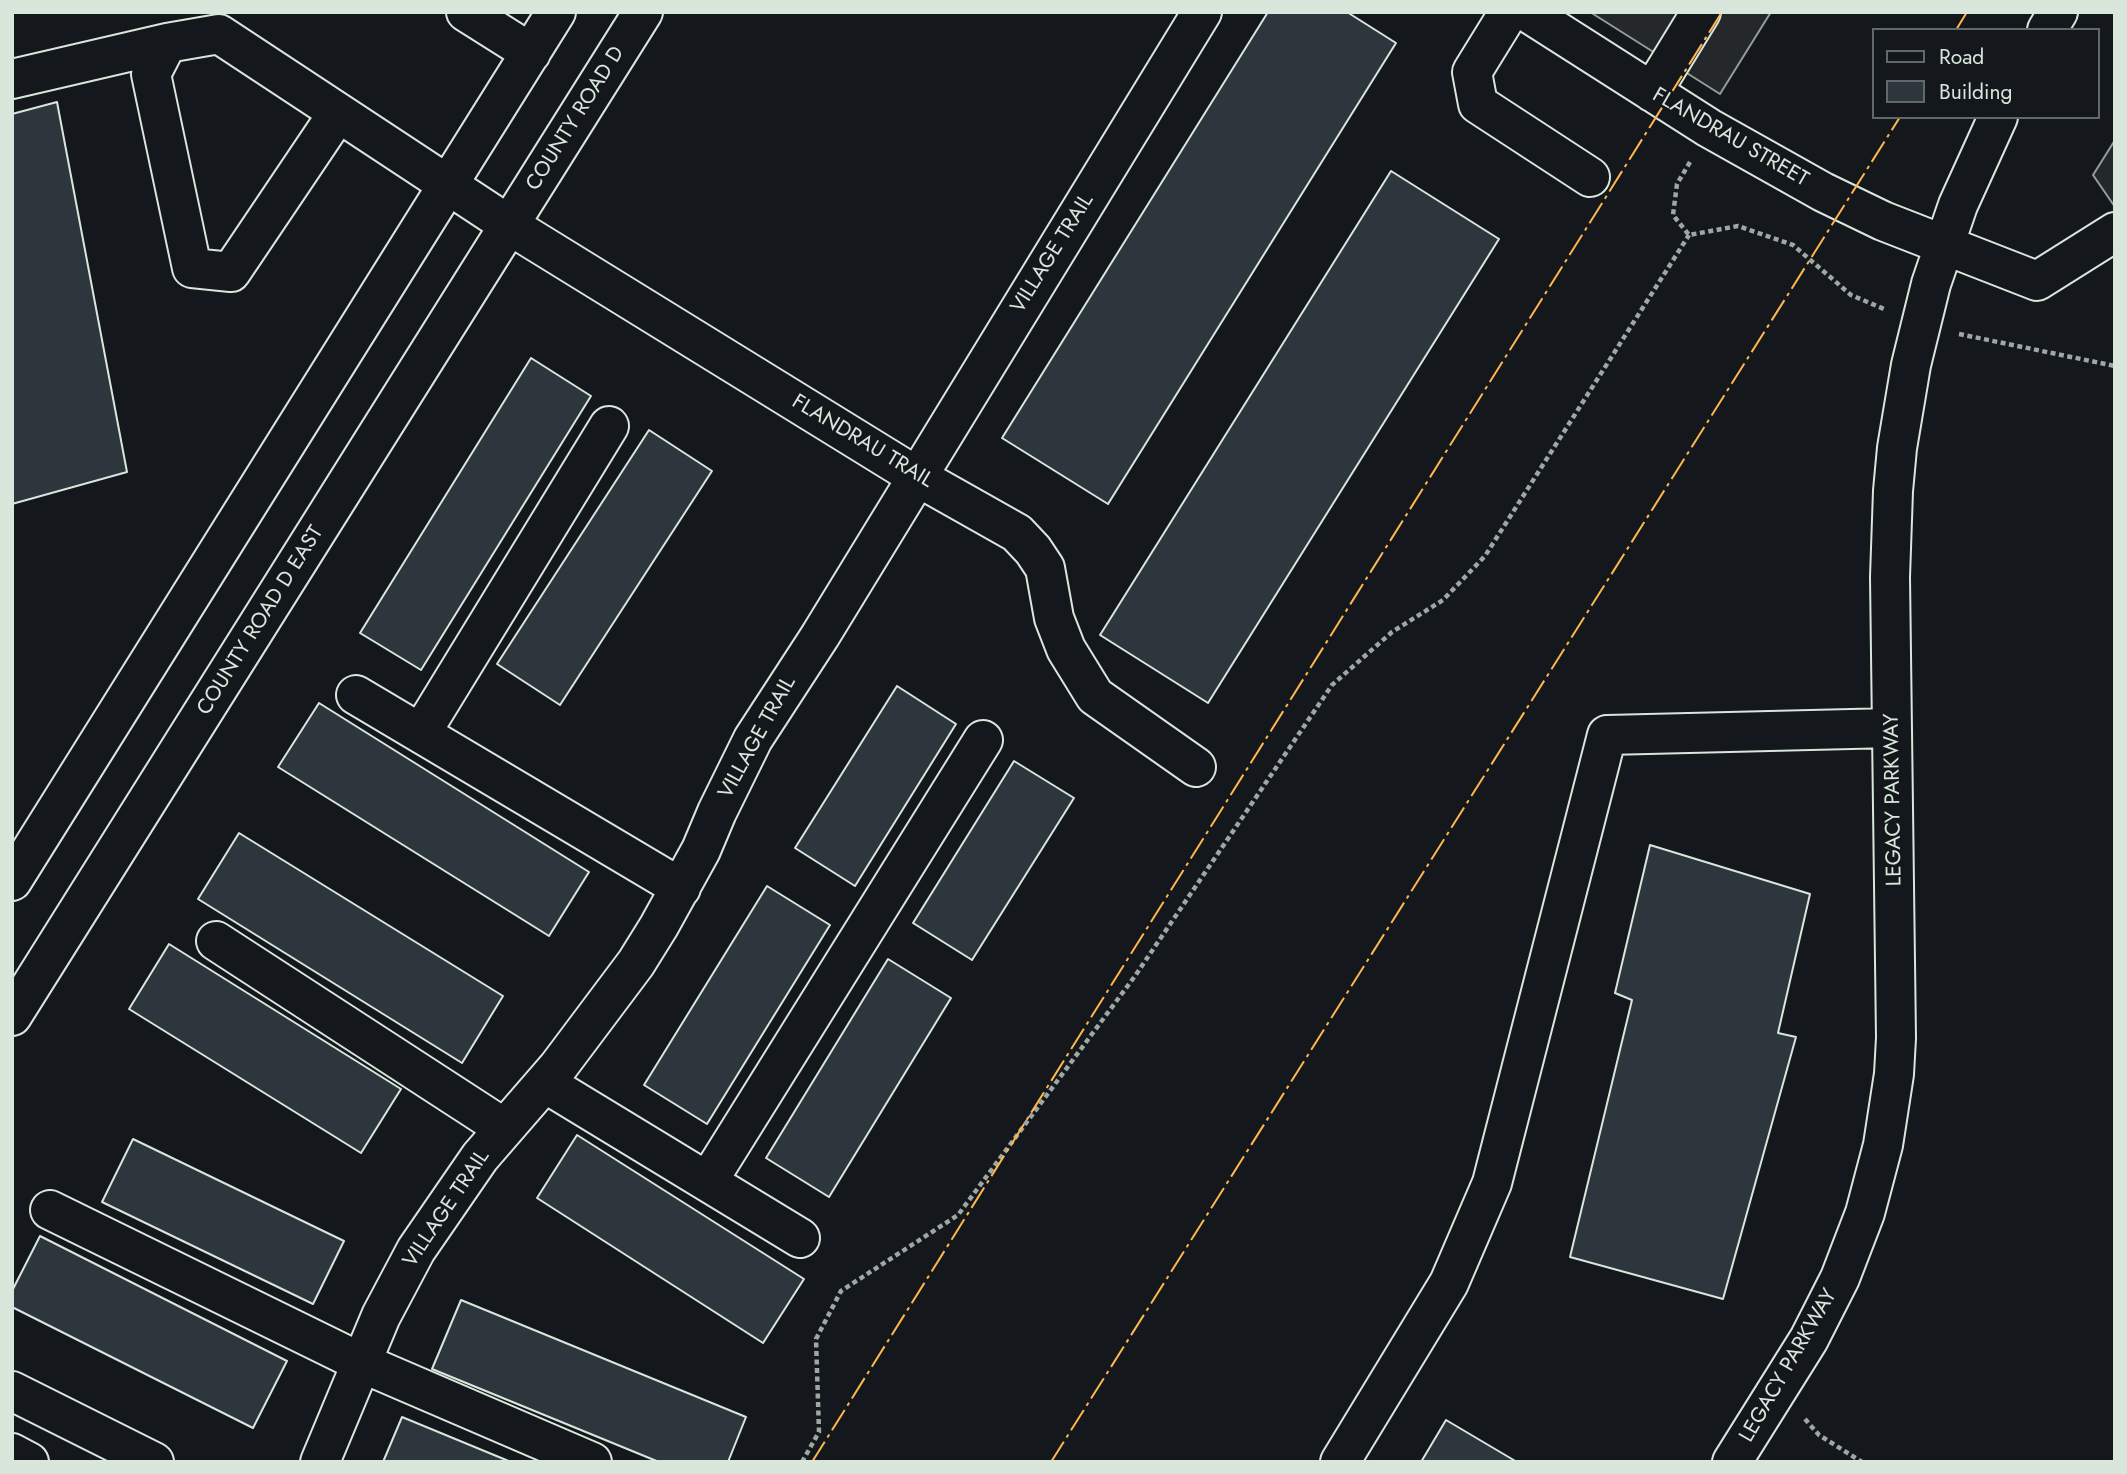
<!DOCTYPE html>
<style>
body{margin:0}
#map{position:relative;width:2127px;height:1474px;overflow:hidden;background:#14181c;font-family:Jost,sans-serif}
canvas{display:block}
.frame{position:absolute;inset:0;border:14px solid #d8e6dc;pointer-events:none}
.legend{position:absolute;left:1872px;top:28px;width:228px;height:91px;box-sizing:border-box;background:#14181c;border:2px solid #626a69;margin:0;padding:9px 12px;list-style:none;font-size:21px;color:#d8e6dc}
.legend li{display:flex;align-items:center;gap:14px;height:35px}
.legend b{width:35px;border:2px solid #626a69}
</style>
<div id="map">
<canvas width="2127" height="1474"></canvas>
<div class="frame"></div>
<ul class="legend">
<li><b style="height:9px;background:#14181c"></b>Road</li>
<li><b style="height:19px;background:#2c363c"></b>Building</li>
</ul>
</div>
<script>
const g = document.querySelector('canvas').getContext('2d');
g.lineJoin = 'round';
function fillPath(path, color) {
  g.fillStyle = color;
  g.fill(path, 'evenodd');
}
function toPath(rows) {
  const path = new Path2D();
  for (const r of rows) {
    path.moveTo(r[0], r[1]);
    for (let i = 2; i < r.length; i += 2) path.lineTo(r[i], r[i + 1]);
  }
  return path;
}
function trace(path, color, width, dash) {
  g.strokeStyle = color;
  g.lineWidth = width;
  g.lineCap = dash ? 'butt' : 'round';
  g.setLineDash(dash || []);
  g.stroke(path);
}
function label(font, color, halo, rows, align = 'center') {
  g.font = font + ' Jost,sans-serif';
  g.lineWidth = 5;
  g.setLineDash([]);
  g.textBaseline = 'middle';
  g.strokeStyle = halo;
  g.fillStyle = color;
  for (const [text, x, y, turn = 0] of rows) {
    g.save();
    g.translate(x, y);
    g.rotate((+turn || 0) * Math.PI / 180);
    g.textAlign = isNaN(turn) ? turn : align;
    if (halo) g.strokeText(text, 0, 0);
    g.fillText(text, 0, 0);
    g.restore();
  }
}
const parking = toPath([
 [1590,12,1771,12,1720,94,1590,12],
 [2115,140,2115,207,2093,175,2115,140]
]);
const building = toPath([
 [1268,12,1347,12,1396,43,1108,504,1002,438,1268,12],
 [57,102,127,472,12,504,12,114,57,102],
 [1391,171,1499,239,1208,703,1100,635,1391,171],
 [531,358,591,396,421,670,360,633,531,358],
 [649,430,712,471,560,705,497,664,649,430],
 [897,686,956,724,855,886,795,848,897,686],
 [319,703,589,872,549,936,278,767,319,703],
 [1014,761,1074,798,972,960,913,923,1014,761],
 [239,833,503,996,462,1063,198,899,239,833],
 [1650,845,1810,894,1778,1033,1796,1037,1723,1299,1570,1257,1632,1000,1615,993,1650,845],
 [767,886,830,925,707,1124,644,1085,767,886],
 [169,944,401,1089,361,1153,129,1009,169,944],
 [888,959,951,998,829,1197,766,1158,888,959],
 [577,1135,804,1279,763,1343,537,1198,577,1135],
 [133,1139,344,1241,313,1304,102,1202,133,1139],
 [40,1236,287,1361,253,1428,12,1307,12,1291,40,1236],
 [461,1300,746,1417,728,1462,659,1462,432,1369,461,1300],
 [402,1417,511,1462,383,1462,402,1417],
 [1446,1420,1517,1462,1421,1462,1446,1420]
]);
const path = toPath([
 [1690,162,1677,184,1673,215,1689,235,1738,226,1793,245,1851,295,1884,309],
 [1959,334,2115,366],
 [1805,1419,1819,1435,1862,1462],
 [802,1462,819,1432,816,1339,841,1291,958,1215,1135,976,1332,685,1392,632,1443,600,1485,556,1689,235]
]);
const minor = toPath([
 [466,12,531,53],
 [1509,12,1472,72,1478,104,1590,177],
 [1527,12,1709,128,1823,192,1883,221,2037,281,2115,232],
 [2047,30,2058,12],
 [12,79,167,43],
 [1652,92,1701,12],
 [338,113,231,272,192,268,151,74,167,43,219,34,509,225,916,476,1017,533,1033,550,1045,568,1054,618,1066,649,1095,696,1196,767],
 [356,695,681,888],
 [421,733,609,426],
 [12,881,556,12],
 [216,941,504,1128],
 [12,1016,643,12],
 [545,1083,800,1238],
 [708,1181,983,740],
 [50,1210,362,1363,592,1462],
 [12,1391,154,1462],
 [12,1453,29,1462],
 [320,1462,381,1316,416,1250,480,1157,558,1067,636,963,659,926,701,850,717,812,753,739,820,636,1202,12],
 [1340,1462,1449,1283,1492,1183,1607,735,1892,728],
 [1732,1462,1809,1339,1840,1278,1865,1213,1883,1145,1894,1074,1896,1038,1890,577,1893,491,1897,448,1911,365,1931,284,1958,205,1998,117]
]);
const power = toPath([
 [1956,30,1967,12],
 [812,1462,1722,12],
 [1051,1462,1900,117]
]);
const streetNames = [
 ["COUNTY ROAD D",576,119,-58],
 ["FLANDRAU STREET",1730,138,30],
 ["VILLAGE TRAIL",1053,254,-58],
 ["FLANDRAU TRAIL",862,442,31],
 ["COUNTY ROAD D EAST",261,621,-58],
 ["VILLAGE TRAIL",758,738,-61],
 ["LEGACY PARKWAY",1894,800,-91],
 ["VILLAGE TRAIL",447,1209,-56],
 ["LEGACY PARKWAY",1789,1366,-60]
];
fillPath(parking, '#24282b');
trace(parking, '#939e99', 2);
fillPath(building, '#2c363c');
trace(building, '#d8e6dc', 2);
trace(minor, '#d8e6dc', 42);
trace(path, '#9da8a2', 4.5, [5, 3.5]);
trace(minor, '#14181c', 38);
trace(power, '#ffb74d', 2, [24, 5, 3.5, 5]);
label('21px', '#d8e6dc', '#14181c', streetNames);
</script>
